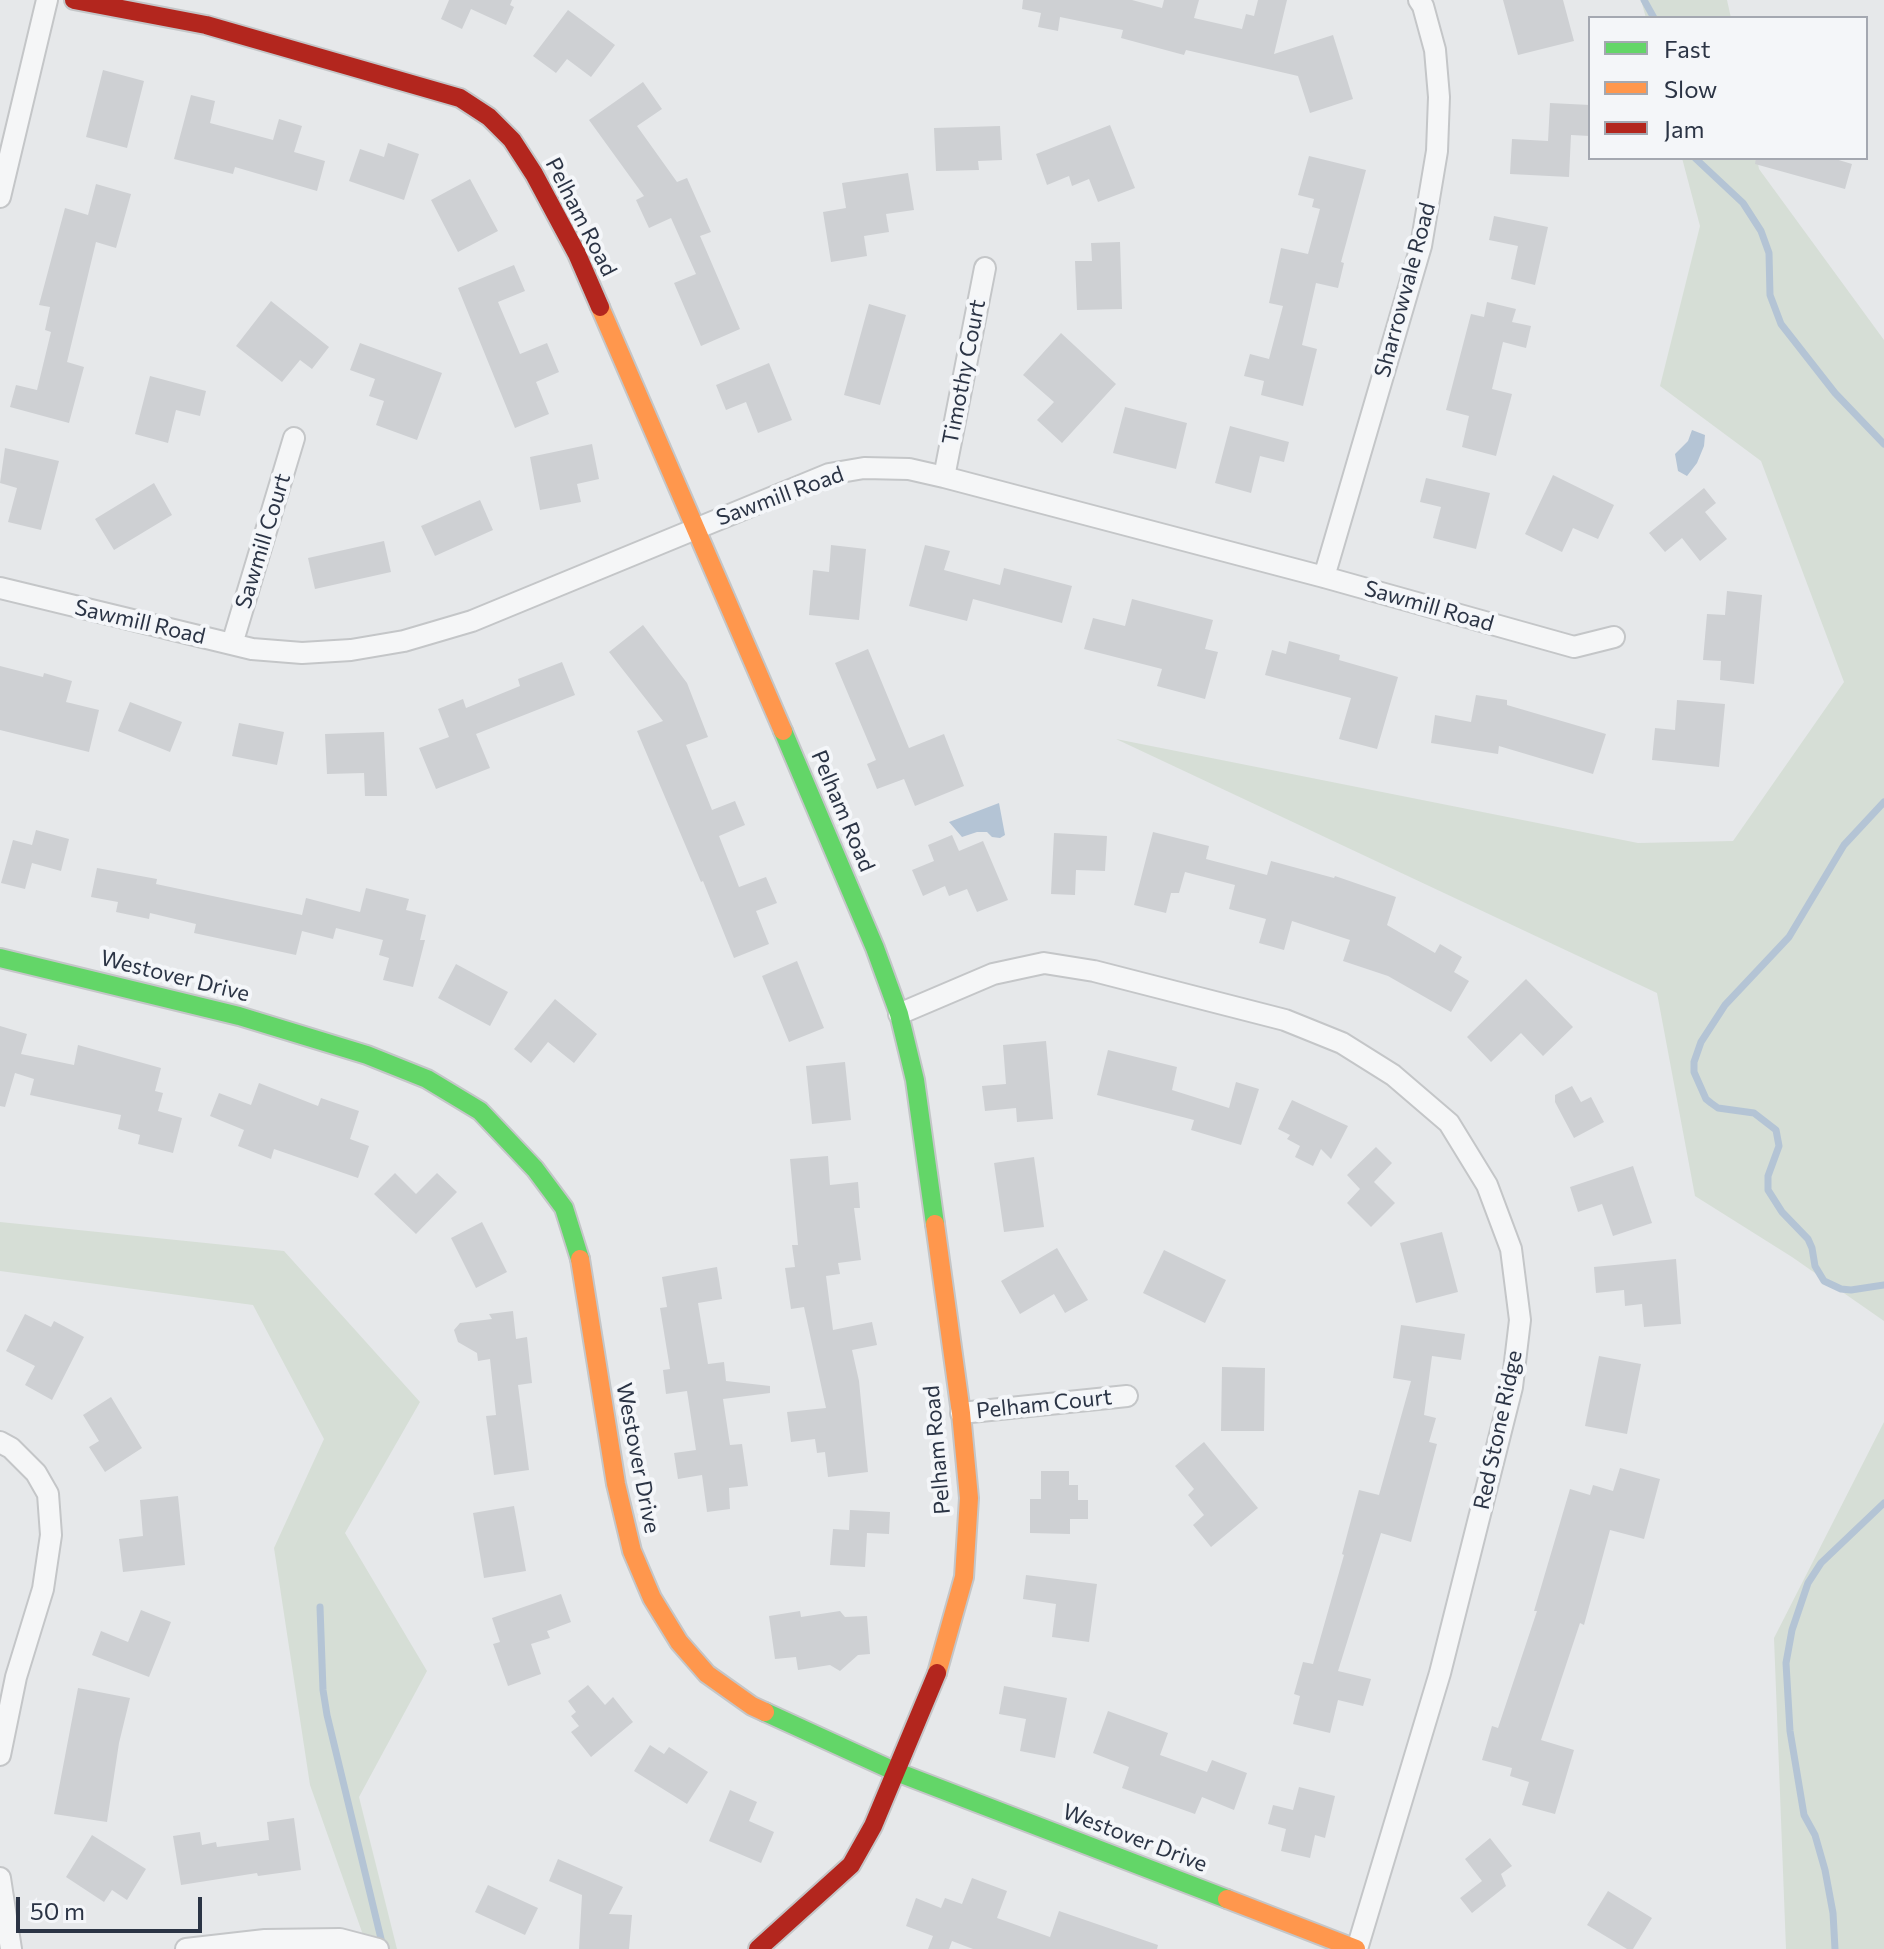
<!DOCTYPE html>
<style>
body{margin:0}
#map{position:relative;width:1884px;height:1949px;overflow:hidden;background:#e6e8ea;font-family:Commissioner,sans-serif}
canvas{display:block}
.legend{position:absolute;left:1588px;top:16px;width:280px;height:144px;box-sizing:border-box;background:#f4f6f9;border:2px solid #a4a8b1;margin:0;padding:10px 14px;list-style:none;font-size:24px;color:#2b3445}
.legend li{display:flex;align-items:center;gap:16px;height:40px}
.legend b{width:40px;border:2px solid #a4a8b1}
.scale{position:absolute;left:16px;top:1897px;width:186px;height:36px;box-sizing:border-box;border:4px solid #2b3445;border-top:0;padding-left:10px;font-size:24px;line-height:28px;white-space:nowrap;color:#2b3445;-webkit-text-stroke:6px #f4f6f9;paint-order:stroke}
</style>
<div id="map">
<canvas width="1884" height="1949"></canvas>
<ul class="legend">
<li><b style="height:10px;background:#63d668"></b>Fast</li>
<li><b style="height:10px;background:#ff974d"></b>Slow</li>
<li><b style="height:10px;background:#b3261e"></b>Jam</li>
</ul>
<div class="scale">50 m</div>
</div>
<script>
const g = document.querySelector('canvas').getContext('2d');
g.lineJoin = 'round';
function fillPath(path, color) {
  g.fillStyle = color;
  g.fill(path, 'evenodd');
}
function toPath(rows) {
  const path = new Path2D();
  for (const r of rows) {
    path.moveTo(r[0], r[1]);
    for (let i = 2; i < r.length; i += 2) path.lineTo(r[i], r[i + 1]);
  }
  return path;
}
function trace(path, color, width, dash) {
  g.strokeStyle = color;
  g.lineWidth = width;
  g.lineCap = dash ? 'butt' : 'round';
  g.setLineDash(dash || []);
  g.stroke(path);
}
function label(font, color, halo, rows, align = 'center') {
  g.font = font + ' Commissioner,sans-serif';
  g.lineWidth = 8;
  g.setLineDash([]);
  g.textBaseline = 'middle';
  g.strokeStyle = halo;
  g.fillStyle = color;
  for (const [text, x, y, turn = 0] of rows) {
    g.save();
    g.translate(x, y);
    g.rotate((+turn || 0) * Math.PI / 180);
    g.textAlign = isNaN(turn) ? turn : align;
    if (halo) g.strokeText(text, 0, 0);
    g.fillText(text, 0, 0);
    g.restore();
  }
}
const green = toPath([
 [1641,0,1727,0,1731,18,1646,18],
 [1682,158,1757,158,1759,169,1884,340,1884,1321,1792,1257,1695,1196,1657,993,1116,739,1638,843,1733,841,1844,682,1761,461,1660,386,1700,226],
 [0,1222,284,1251,420,1402,345,1533,427,1671,359,1797,397,1949,368,1949,310,1785,274,1548,324,1439,253,1305,0,1271],
 [1884,1422,1884,1949,1786,1949,1774,1638]
]);
const water = toPath([
 [1692,430,1705,435,1704,446,1697,463,1687,476,1678,471,1675,454,1688,441],
 [999,803,1005,835,1000,838,992,837,987,832,977,832,962,837,949,822]
]);
const stream = toPath([
 [1644,0,1654,18],
 [1695,158,1743,203,1761,231,1769,253,1770,295,1781,324,1835,393,1884,444],
 [1884,802,1844,845,1789,937,1725,1005,1701,1042,1694,1062,1694,1072,1706,1099,1711,1103,1718,1108,1754,1113,1776,1130,1779,1146,1768,1176,1768,1190,1782,1212,1808,1239,1812,1248,1815,1266,1824,1281,1841,1289,1851,1290,1884,1285],
 [320,1607,323,1690,327,1715,383,1947],
 [1835,1949,1833,1913,1825,1870,1815,1835,1804,1815,1790,1731,1786,1663,1792,1630,1808,1583,1821,1563,1884,1503]
]);
const building = toPath([
 [449,0,512,0,510,5,514,7,506,25,471,9,462,29,441,19],
 [1023,0,1132,0,1162,8,1164,0,1199,0,1194,18,1242,29,1246,14,1254,16,1258,0,1287,0,1274,54,1333,35,1353,99,1310,113,1298,76,1186,50,1184,55,1121,38,1123,30,1060,17,1058,31,1038,27,1041,13,1022,9],
 [1503,0,1563,0,1574,41,1518,55],
 [568,10,615,45,591,77,567,59,556,73,533,56],
 [103,70,144,81,127,148,86,137],
 [643,82,662,109,637,126,677,182,687,178,711,232,700,236,740,329,701,346,674,283,696,274,671,218,649,228,636,200,644,196,589,120],
 [191,95,215,101,210,123,273,140,279,119,302,126,294,152,325,161,317,191,235,167,233,174,174,159],
 [1550,103,1590,105,1590,136,1571,135,1569,177,1510,174,1512,139,1548,141],
 [1110,125,1135,188,1098,202,1089,179,1072,186,1069,176,1047,185,1036,154],
 [1000,126,1002,160,978,161,979,170,936,171,934,128],
 [388,143,419,154,404,200,349,181,360,149,384,157],
 [1309,156,1366,170,1341,262,1344,263,1338,288,1316,283,1302,345,1317,349,1303,406,1261,395,1264,381,1244,376,1250,354,1269,359,1283,306,1269,303,1281,248,1308,254,1320,209,1312,207,1314,199,1298,195],
 [1756,158,1832,158,1852,164,1845,189,1755,164],
 [908,173,914,210,886,214,889,232,864,236,867,256,831,262,823,212,846,208,842,183],
 [470,179,498,231,458,252,431,200],
 [96,184,131,194,116,248,96,242,67,362,84,367,69,423,10,407,16,385,37,390,51,332,45,330,50,307,39,305,65,208,88,215],
 [1494,216,1548,227,1535,285,1511,279,1518,246,1489,240],
 [1120,242,1122,309,1077,310,1075,261,1092,261,1091,243],
 [514,265,525,291,498,302,520,354,547,343,559,372,536,382,549,414,515,428,458,288],
 [271,301,329,347,312,369,300,360,282,382,236,346],
 [1487,302,1516,309,1512,322,1531,326,1526,348,1503,342,1492,389,1512,394,1496,456,1462,447,1469,416,1446,410,1471,314,1484,317],
 [869,304,906,315,880,405,844,395],
 [1061,333,1116,384,1062,443,1037,420,1054,402,1023,375],
 [360,343,442,373,417,440,376,425,384,401,369,396,375,379,350,370],
 [769,363,792,420,758,433,746,402,726,410,716,385],
 [150,376,206,391,200,416,176,410,168,443,135,434],
 [1125,407,1187,423,1176,469,1113,453],
 [1230,426,1289,442,1284,462,1260,456,1251,493,1215,483],
 [592,444,599,479,577,484,581,502,540,510,530,457],
 [5,448,59,461,41,530,8,522,17,488,0,483],
 [1553,475,1614,505,1598,539,1573,528,1562,552,1525,534],
 [1426,478,1490,493,1476,549,1433,538,1441,507,1420,502],
 [154,483,172,515,114,550,95,519],
 [1704,488,1716,503,1705,512,1727,539,1700,561,1682,538,1665,552,1649,533],
 [480,500,493,530,435,556,421,526],
 [384,541,391,572,315,589,308,558],
 [831,545,866,549,859,620,809,615,813,570,829,572],
 [925,545,950,551,944,570,1000,585,1004,568,1072,586,1062,623,973,599,967,621,909,606],
 [1727,591,1762,595,1754,684,1720,680,1721,661,1703,660,1707,614,1725,615],
 [1132,599,1213,620,1205,649,1218,652,1205,699,1157,686,1162,669,1084,649,1093,618,1125,626],
 [643,625,687,683,708,737,686,745,712,810,735,801,745,825,719,836,739,887,766,877,777,903,756,911,769,944,734,958,703,881,701,882,637,731,663,721,609,652],
 [1289,641,1340,655,1339,660,1398,677,1377,749,1339,739,1351,698,1265,675,1272,650,1286,654],
 [868,649,909,748,944,734,964,786,915,806,904,779,877,789,867,764,876,760,835,663],
 [562,662,575,695,476,734,490,768,436,789,419,748,449,737,438,709,463,699,466,708,520,686,518,679],
 [0,666,43,677,44,673,72,681,66,702,99,710,89,752,0,730],
 [1476,695,1507,700,1507,705,1606,734,1593,774,1499,746,1498,754,1431,743,1435,715,1471,722],
 [1677,700,1725,704,1719,767,1652,760,1655,728,1675,730],
 [130,702,182,722,170,752,118,731],
 [239,723,284,732,277,765,232,756],
 [384,732,387,796,365,796,364,773,327,774,325,734],
 [36,830,69,839,61,871,32,863,25,889,1,883,13,840,32,845],
 [1153,832,1209,846,1206,859,1267,875,1271,861,1334,878,1335,876,1396,897,1387,925,1435,953,1440,944,1462,957,1454,972,1469,981,1451,1012,1388,976,1343,961,1350,940,1292,921,1284,950,1259,943,1266,919,1229,909,1235,885,1185,872,1179,893,1171,893,1166,913,1134,905],
 [1054,833,1107,836,1105,871,1076,870,1075,895,1051,894],
 [952,835,959,851,983,841,1008,900,977,912,967,889,949,896,945,886,923,896,912,870,934,861,928,845],
 [97,868,157,879,156,884,302,915,306,898,360,912,366,888,409,899,406,910,426,915,420,940,425,940,413,987,383,980,389,958,379,955,383,940,336,928,333,939,302,931,296,955,194,933,196,924,150,913,149,919,116,912,118,902,91,897],
 [797,961,824,1028,789,1042,762,976],
 [456,964,508,992,490,1026,438,998],
 [1526,979,1573,1027,1543,1056,1521,1033,1491,1062,1467,1037],
 [555,999,597,1034,574,1063,548,1042,531,1063,514,1049],
 [0,1026,27,1034,21,1054,74,1065,78,1045,161,1068,155,1091,163,1093,158,1111,182,1118,173,1153,138,1144,140,1135,118,1129,121,1115,30,1095,34,1079,15,1073,5,1107,0,1106],
 [1046,1041,1053,1119,1017,1122,1016,1108,985,1111,982,1086,1006,1084,1003,1045],
 [1108,1050,1177,1067,1172,1090,1229,1108,1236,1082,1259,1089,1241,1145,1191,1130,1194,1120,1097,1095],
 [845,1062,851,1120,812,1124,806,1066],
 [259,1083,318,1106,321,1098,359,1111,350,1139,369,1146,358,1178,274,1149,271,1159,238,1146,244,1130,210,1116,219,1093,251,1105],
 [1572,1086,1581,1102,1591,1097,1604,1122,1574,1138,1555,1102,1555,1095],
 [1292,1100,1348,1126,1331,1159,1321,1149,1313,1166,1295,1157,1300,1146,1287,1139,1290,1135,1278,1129],
 [1376,1147,1392,1163,1374,1182,1395,1203,1371,1227,1347,1203,1360,1189,1347,1175],
 [828,1156,830,1185,858,1182,860,1208,854,1208,861,1260,838,1263,840,1274,826,1276,833,1330,872,1322,877,1345,852,1350,859,1381,868,1472,828,1477,825,1452,817,1453,815,1439,791,1442,787,1412,826,1408,804,1307,791,1309,785,1268,795,1267,792,1245,798,1245,790,1159],
 [1034,1157,1044,1227,1004,1232,994,1163],
 [1633,1166,1652,1223,1613,1236,1602,1204,1578,1212,1570,1187],
 [395,1173,416,1194,437,1173,457,1192,416,1234,374,1194],
 [482,1222,507,1272,476,1288,451,1238],
 [1442,1232,1458,1292,1416,1303,1400,1243],
 [1057,1248,1088,1300,1065,1313,1054,1294,1020,1314,1001,1281],
 [1164,1250,1226,1280,1205,1323,1143,1293],
 [1676,1259,1681,1324,1644,1327,1642,1304,1625,1306,1624,1290,1596,1293,1594,1267],
 [717,1267,722,1299,698,1303,708,1364,724,1362,726,1381,770,1386,770,1393,723,1399,730,1445,742,1444,748,1486,729,1488,730,1509,707,1512,702,1475,678,1479,674,1453,696,1450,687,1391,666,1394,663,1370,670,1369,660,1308,667,1307,662,1277],
 [513,1311,516,1339,527,1337,532,1383,518,1385,529,1470,494,1475,486,1416,496,1415,490,1359,478,1361,477,1353,458,1342,454,1330,460,1323,492,1319,489,1314],
 [25,1314,51,1327,54,1321,84,1337,52,1400,25,1385,35,1366,6,1351],
 [1401,1325,1465,1334,1461,1360,1432,1356,1424,1415,1436,1418,1429,1442,1437,1444,1411,1542,1381,1533,1338,1671,1371,1679,1363,1706,1338,1700,1330,1733,1293,1724,1300,1696,1294,1694,1303,1662,1313,1664,1344,1555,1342,1554,1359,1490,1379,1495,1411,1381,1393,1378],
 [1599,1356,1641,1364,1627,1434,1585,1426],
 [1222,1367,1265,1368,1264,1431,1221,1431],
 [111,1397,142,1448,105,1472,89,1447,99,1441,83,1415],
 [1204,1442,1258,1508,1211,1547,1193,1525,1204,1515,1188,1495,1194,1489,1175,1466],
 [1620,1468,1660,1479,1644,1539,1610,1530,1584,1625,1580,1623,1541,1740,1574,1750,1555,1814,1522,1805,1529,1782,1510,1776,1512,1768,1482,1760,1492,1726,1498,1728,1537,1611,1534,1611,1570,1489,1590,1495,1593,1485,1613,1491],
 [1041,1471,1069,1471,1069,1485,1078,1485,1078,1500,1088,1500,1088,1519,1070,1519,1070,1534,1030,1533,1030,1499,1041,1499],
 [178,1496,185,1565,123,1572,119,1539,143,1536,140,1500],
 [514,1506,526,1571,484,1578,473,1513],
 [850,1510,890,1512,889,1534,867,1533,865,1567,830,1565,833,1529,849,1530],
 [1026,1575,1097,1584,1089,1642,1052,1637,1056,1604,1023,1599],
 [561,1594,571,1622,547,1631,550,1638,531,1644,541,1674,508,1686,493,1644,500,1642,492,1618],
 [141,1610,171,1622,149,1677,92,1655,101,1631,128,1642],
 [800,1611,801,1617,840,1611,845,1617,867,1616,870,1654,858,1655,840,1671,830,1665,798,1670,796,1657,775,1659,769,1616],
 [588,1685,605,1705,613,1697,633,1722,591,1757,571,1732,579,1726,571,1716,576,1712,568,1701],
 [1004,1686,1067,1698,1055,1758,1020,1751,1026,1719,999,1714],
 [78,1688,130,1698,119,1743,107,1822,54,1814],
 [1108,1711,1168,1733,1160,1755,1207,1772,1212,1760,1247,1773,1234,1810,1202,1797,1195,1814,1122,1788,1129,1767,1093,1753],
 [650,1745,664,1754,669,1747,708,1772,687,1804,634,1771],
 [1299,1787,1335,1796,1325,1838,1315,1835,1310,1858,1281,1851,1286,1829,1268,1824,1273,1805,1293,1810],
 [730,1790,757,1802,749,1821,774,1832,761,1863,709,1841],
 [294,1818,301,1870,258,1876,257,1873,181,1885,173,1836,200,1832,202,1845,216,1842,217,1847,269,1840,267,1822],
 [92,1835,146,1869,127,1900,112,1890,104,1902,66,1877],
 [1490,1838,1512,1866,1501,1874,1506,1886,1472,1913,1460,1898,1482,1881,1465,1859],
 [558,1859,623,1887,609,1914,632,1915,629,1949,579,1949,582,1895,549,1881],
 [972,1878,1007,1891,997,1918,1050,1937,1059,1911,1158,1945,1157,1949,973,1949,952,1941,949,1949,928,1949,933,1936,906,1926,916,1898,941,1908,945,1898,962,1904],
 [488,1885,538,1908,525,1935,475,1912],
 [1608,1891,1652,1918,1633,1949,1627,1949,1587,1925]
]);
const street = toPath([
 [0,197,47,0],
 [944,477,985,268],
 [1324,577,1421,246,1437,151,1439,97,1435,50,1423,6,1419,0],
 [0,588,252,649,302,653,351,650,404,641,472,621,829,474,864,468,909,469,944,477,1324,577,1574,647,1614,637],
 [232,644,294,438],
 [899,1014,993,974,1044,963,1094,971,1285,1020,1342,1043,1393,1075,1449,1123,1487,1185,1511,1249,1520,1320,1512,1387,1440,1673,1357,1949],
 [961,1413,1127,1396],
 [0,1442,11,1448,36,1473,48,1494,51,1535,43,1589,16,1677,0,1755],
 [0,1878,11,1949],
 [186,1949,265,1940,340,1939,378,1949]
]);
const fast = toPath([
 [783,731,875,948,899,1014,915,1080,935,1224],
 [0,958,239,1016,367,1055,427,1079,480,1111,535,1169,564,1208,580,1259],
 [765,1712,894,1771,1227,1899]
]);
const slow = toPath([
 [600,307,783,731],
 [935,1224,961,1413,969,1498,964,1577,937,1673],
 [580,1259,616,1484,632,1551,652,1598,679,1642,707,1674,752,1706,765,1712],
 [1227,1899,1356,1949]
]);
const jam = toPath([
 [74,0,206,25,460,98,489,117,512,140,534,174,577,254,600,307],
 [758,1949,851,1865,873,1826,937,1673]
]);
const streetNames = [
 ["Pelham Road",581,217,63],
 ["Sharrowvale Road",1405,290,-75],
 ["Timothy Court",964,372,-79],
 ["Sawmill Road",780,496,-20],
 ["Sawmill Court",263,541,-73],
 ["Sawmill Road",1429,606,16],
 ["Sawmill Road",140,622,13],
 ["Pelham Road",843,811,67],
 ["Westover Drive",175,976,14],
 ["Pelham Court",1044,1404,-6],
 ["Red Stone Ridge",1498,1430,-78],
 ["Pelham Road",937,1450,-95],
 ["Westover Drive",638,1458,79],
 ["Westover Drive",1135,1838,21]
];
fillPath(green, '#d6ded6');
fillPath(water, '#b4c4d5');
trace(stream, '#b4c4d5', 7);
fillPath(building, '#ced0d3');
trace(street, '#c4c6c8', 24);
trace(fast, '#c4c6c8', 22);
trace(slow, '#c4c6c8', 22);
trace(jam, '#c4c6c8', 22);
trace(street, '#f5f6f7', 20);
trace(fast, '#63d668', 18);
trace(slow, '#ff974d', 18);
trace(jam, '#b3261e', 18);
label('22px', '#2b3445', '#f4f6f9', streetNames);
</script>
